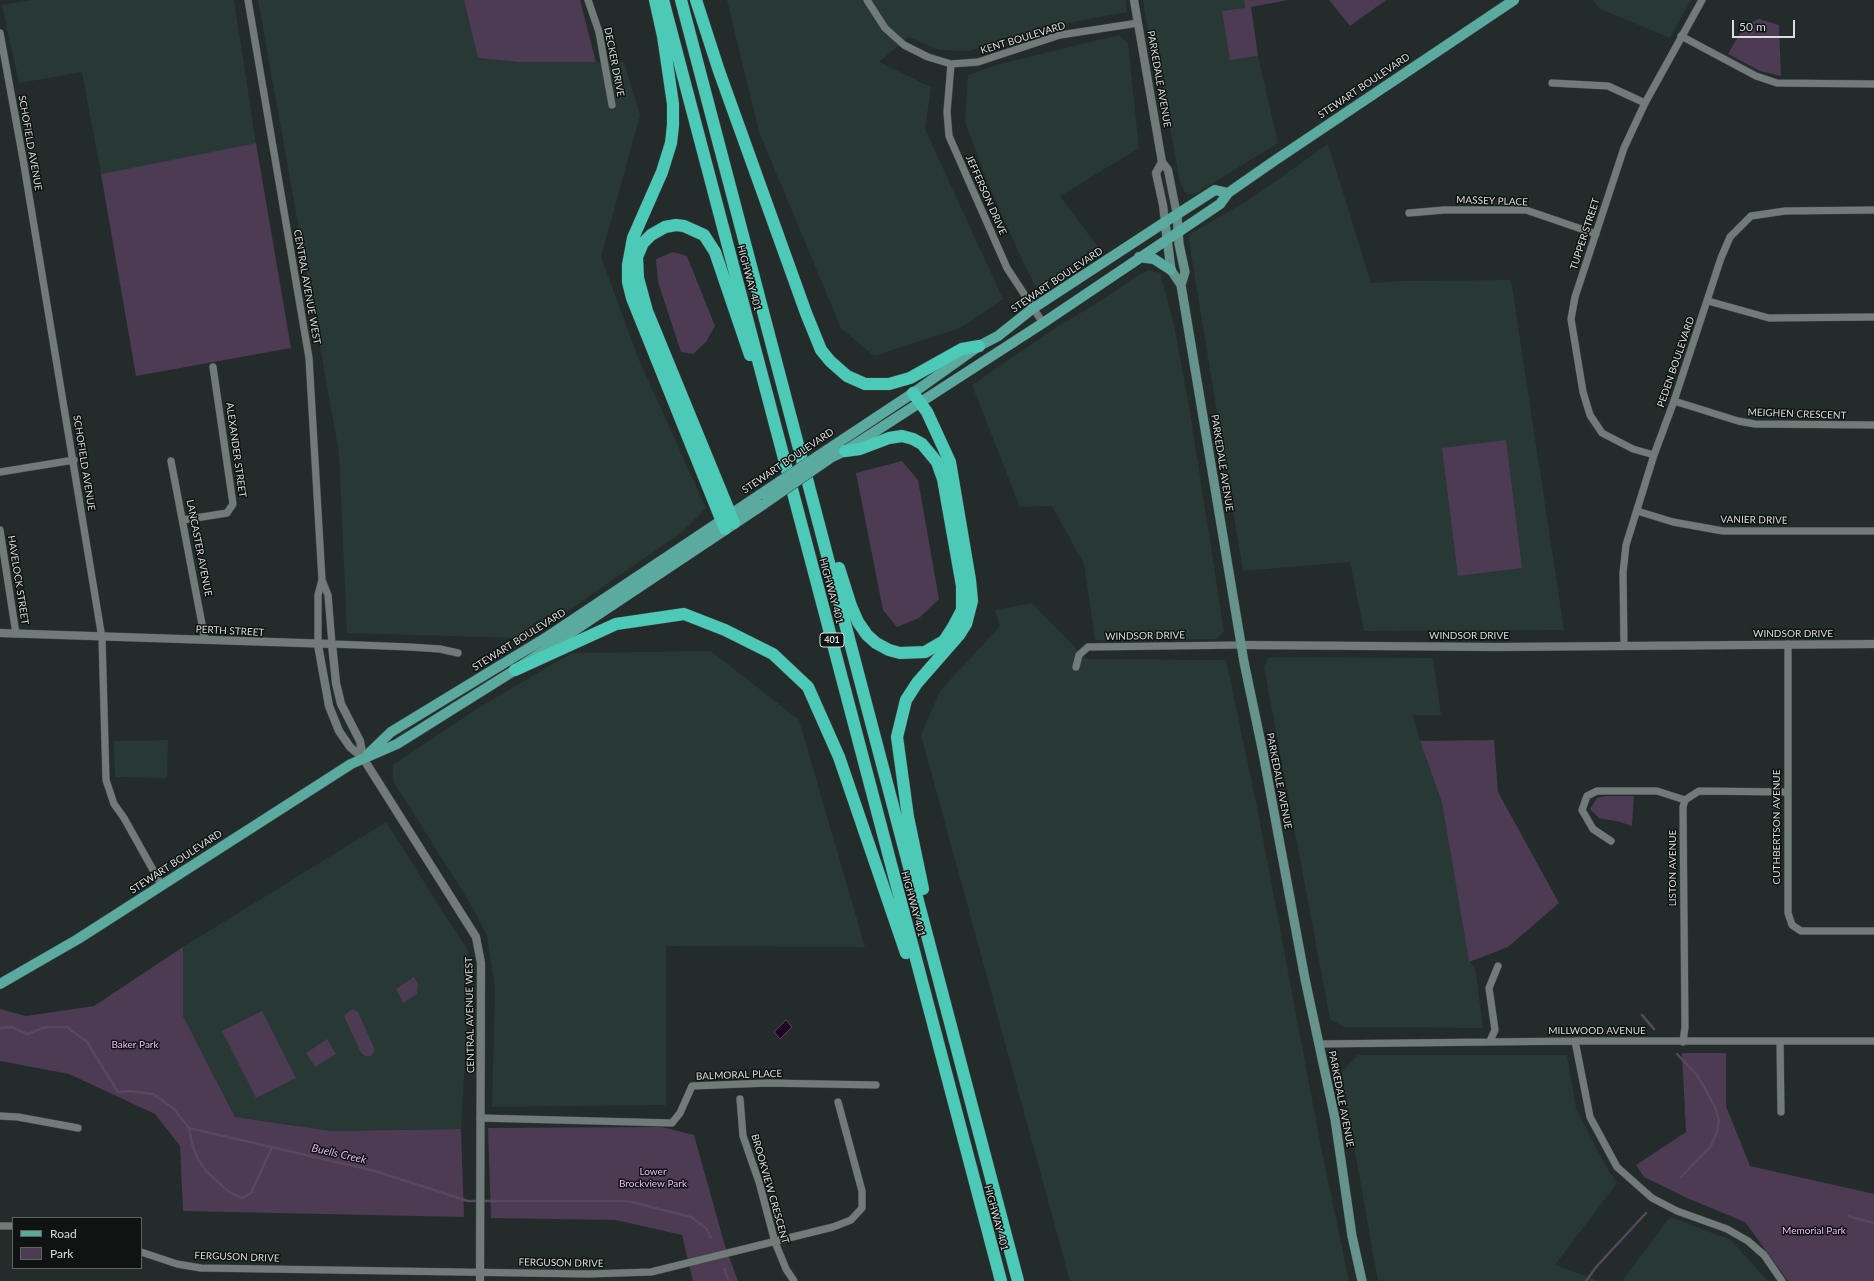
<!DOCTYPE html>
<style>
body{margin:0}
#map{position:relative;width:1874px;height:1281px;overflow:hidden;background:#232c2a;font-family:Lato,sans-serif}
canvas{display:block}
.legend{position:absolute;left:12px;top:1217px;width:130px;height:52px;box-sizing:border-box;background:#0f1312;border:1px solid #5f6463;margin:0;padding:5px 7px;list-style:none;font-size:12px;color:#d8dedd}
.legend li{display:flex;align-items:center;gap:8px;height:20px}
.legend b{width:20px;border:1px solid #5f6463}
.scale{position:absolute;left:1732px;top:20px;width:63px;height:18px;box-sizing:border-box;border:2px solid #d8dedd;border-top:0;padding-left:5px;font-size:12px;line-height:14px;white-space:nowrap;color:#d8dedd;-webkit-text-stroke:3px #0f1312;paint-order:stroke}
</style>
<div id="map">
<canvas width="1874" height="1281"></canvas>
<ul class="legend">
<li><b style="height:5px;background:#5baa9f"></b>Road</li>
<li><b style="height:11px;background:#4d3a53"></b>Park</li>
</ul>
<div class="scale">50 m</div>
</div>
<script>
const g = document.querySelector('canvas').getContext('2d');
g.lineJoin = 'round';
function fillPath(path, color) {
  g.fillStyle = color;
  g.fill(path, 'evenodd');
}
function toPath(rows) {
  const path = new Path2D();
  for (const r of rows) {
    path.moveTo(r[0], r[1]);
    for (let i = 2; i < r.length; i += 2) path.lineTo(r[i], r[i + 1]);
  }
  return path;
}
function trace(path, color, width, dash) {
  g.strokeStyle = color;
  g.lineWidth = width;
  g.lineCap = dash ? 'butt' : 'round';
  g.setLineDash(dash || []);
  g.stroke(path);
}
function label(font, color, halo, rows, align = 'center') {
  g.font = font + ' Lato,sans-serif';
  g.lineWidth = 3;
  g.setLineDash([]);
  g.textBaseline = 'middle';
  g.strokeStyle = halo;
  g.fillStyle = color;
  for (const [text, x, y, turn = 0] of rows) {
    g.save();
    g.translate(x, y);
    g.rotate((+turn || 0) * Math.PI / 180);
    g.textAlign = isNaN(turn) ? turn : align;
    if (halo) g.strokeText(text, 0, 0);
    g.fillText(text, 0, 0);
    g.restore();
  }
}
const built = toPath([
 [32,0,234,0,256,143,101,174,82,72,19,83,2,5],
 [258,0,464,0,479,58,519,62,624,62,640,115,601,257,639,360,706,508,681,533,550,623,516,638,347,633,339,453],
 [727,0,1126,0,1127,12,1073,22,969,51,939,50,908,37,879,62,931,87,925,129,1003,299,960,328,874,356,841,328,759,132],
 [1143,0,1244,0,1245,8,1231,60,1258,56,1278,143,1194,195,1185,192,1180,183,1160,72,1147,25],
 [1593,0,1691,0,1670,38,1598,8],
 [1119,35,1128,44,1139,148,1060,196,1101,251,1038,291,1023,262,989,186,965,122,968,75,996,65],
 [1328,144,1371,283,1403,281,1511,280,1564,630,1364,631,1350,562,1243,571,1188,235,1247,201],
 [1149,270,1160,273,1174,325,1189,406,1224,631,1216,639,1095,640,1084,564,1052,506,1020,507,972,385,1057,327,1105,298,1135,277],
 [1032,603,1086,659,1226,660,1258,812,1320,1142,1349,1281,1070,1281,921,735,940,691,1000,626,995,610],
 [711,651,799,720,865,947,666,946,666,1105,492,1107,495,988,487,935,470,903,393,781,393,765,483,705,572,653],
 [1269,657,1433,658,1441,715,1413,715,1420,741,1442,803,1469,962,1475,967,1483,1028,1344,1027,1330,1019,1264,667],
 [168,740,167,778,115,777,114,741],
 [386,822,468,951,469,986,461,1129,332,1131,235,1117,183,1016,183,947],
 [1358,1055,1567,1055,1576,1108,1605,1165,1617,1183,1555,1265,1599,1281,1378,1281,1341,1073],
 [1670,1217,1731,1240,1768,1281,1622,1281]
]);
const green = toPath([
 [464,0,580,0,596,62,519,62,478,58],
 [1244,0,1288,0,1251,7,1258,56,1230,60,1222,11,1245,8],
 [1329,0,1386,0,1350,26],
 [1759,19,1779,25,1781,76,1760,71,1728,54,1745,25],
 [256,143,291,348,136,376,101,174],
 [673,252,687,256,715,326,706,342,693,354,681,352,658,282,656,259],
 [1506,440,1522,568,1458,576,1442,448],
 [902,461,918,480,939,599,919,618,897,627,883,610,856,473],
 [1494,740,1498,792,1559,903,1508,947,1469,962,1442,803,1420,741],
 [1606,796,1634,796,1632,826,1620,822,1599,818,1590,809,1597,798],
 [183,947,183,1016,235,1117,332,1131,461,1129,464,1217,183,1211,180,1146,155,1114,69,1074,0,1061,0,1009,26,1016,94,1006],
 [414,977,418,984,417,994,403,1003,396,989],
 [352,1009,358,1012,375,1050,371,1056,365,1056,361,1053,344,1016],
 [262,1011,296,1078,256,1098,222,1031],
 [327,1039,336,1054,315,1067,306,1053],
 [1682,1053,1726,1053,1726,1106,1750,1166,1874,1194,1874,1281,1788,1281,1745,1222,1687,1198,1644,1177,1636,1165,1686,1132],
 [662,1127,694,1135,725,1246,738,1281,693,1281,682,1235,616,1220,491,1218,488,1128]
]);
const water = toPath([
 [786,1020,792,1027,780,1039,774,1032,786,1020]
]);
const stream = toPath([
 [1642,1015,1654,1029],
 [0,1028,11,1027,27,1034,46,1027,67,1027,87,1042,118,1092,130,1091,153,1094,174,1109,189,1128,375,1171,468,1201,628,1201,691,1217,706,1228,711,1238],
 [1677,1054,1696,1074,1703,1085,1715,1107,1719,1121,1717,1132,1711,1146,1681,1177],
 [189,1128,192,1144,198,1159,206,1171,229,1192,242,1198,251,1193,272,1147],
 [1848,1216,1874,1223],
 [724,1269,729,1281],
 [1586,1281,1597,1266,1646,1213]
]);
const minor = toPath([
 [248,0,309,358,322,580,328,595,332,644,410,647,440,649,458,653],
 [588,0,599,32,612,105],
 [867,0,885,28,904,45,928,57,951,64,978,62,1060,35,1138,23],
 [0,33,23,159,102,638,106,780,114,804,124,818,162,886],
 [1681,36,1756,76,1777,83,1874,84],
 [951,64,947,112,949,136,1007,268,1043,323],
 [1552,83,1608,86,1645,103],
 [1409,213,1444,210,1526,210,1596,234],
 [1708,301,1769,318,1874,317],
 [1674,401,1738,421,1755,424,1874,425],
 [1654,455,1633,449,1602,433,1590,415,1583,392,1571,319,1575,297,1624,148,1645,103,1702,0],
 [171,461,205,640],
 [0,472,74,460],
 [1637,511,1673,522,1723,531,1874,531],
 [183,520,227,513,233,504,213,367],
 [0,530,16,634],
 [1788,644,1788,913,1792,925,1801,931,1874,931],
 [318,645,318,595,322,580],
 [1624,645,1623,573,1626,545,1654,455,1674,401,1721,258,1730,237,1751,216,1785,211,1874,210],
 [1076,667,1079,655,1088,647,1242,645],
 [1611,841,1593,829,1582,810,1587,796,1597,791,1657,791,1685,800],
 [1490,1041,1495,1030,1489,988,1498,966],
 [1575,1041,1590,1117,1617,1167,1652,1198,1677,1211,1727,1229,1748,1241,1764,1255,1782,1281],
 [1780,1041,1781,1112],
 [1683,1042,1685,1027,1683,807,1685,800,1699,791,1787,792],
 [1319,1044,1575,1041,1874,1041],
 [740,1099,743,1136,759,1182,775,1242,786,1269,794,1281],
 [0,1116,18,1117,78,1128],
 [480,1118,672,1123,680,1113,692,1086,768,1083,876,1085],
 [0,1226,13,1226],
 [141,1252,177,1264,201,1268,588,1274,651,1272,833,1227,851,1220,862,1208,862,1191,838,1102]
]);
const tertiary = toPath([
 [1134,0,1162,162,1168,170,1177,215],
 [1162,162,1156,173,1163,205,1165,222],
 [0,633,332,644,336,683,341,704,360,741,363,758],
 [318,645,329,706,339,731,350,747,363,758,476,937,481,963,480,1281],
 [1242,645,1497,647,1874,644]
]);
const secondary = toPath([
 [1177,215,1179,244,1185,272,1181,285],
 [1165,222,1171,270,1181,285,1244,662,1263,753,1305,979,1335,1119,1352,1236,1362,1281]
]);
const primary = toPath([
 [1139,257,1154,259,1171,270],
 [827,450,913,393,979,346,998,336,1032,309,1165,222,1215,190,1228,193],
 [832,457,845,451,1043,323,1220,204,1228,193,1274,161,1514,0],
 [368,754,391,732,547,637,761,494],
 [0,984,78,939,351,764,397,744,515,670,764,504]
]);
const motorway = toPath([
 [655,0,663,36,673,104,673,125,671,143,662,172,633,238,628,265,628,282,632,298,725,529],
 [663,0,1001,1281],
 [681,0,1018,1281],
 [696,0,719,71,806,313,821,350,830,361,847,376,865,384,889,384,910,378,962,349,979,346],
 [913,393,927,412,950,462,970,580,972,601,966,624,959,635,917,683,906,700,897,737,908,817,923,889],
 [734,523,647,311,638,278,637,257,643,243,651,235,665,227,676,225,684,226,704,235,715,252,750,355],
 [839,568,851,606,858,622,867,635,876,643,889,650,900,653,925,652,944,641,953,627,962,610,962,586,943,479,937,462,922,444,913,439,902,436,889,438,860,449,845,451],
 [515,670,616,624,684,614,725,630,773,654,808,687,839,757,906,953]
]);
const primaryBridge = toPath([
 [761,494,827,450],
 [764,504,832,457]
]);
const shields = [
 [832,640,24]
];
const shieldNames = [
 ["401",832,640]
];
const streetNames = [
 ["KENT BOULEVARD",1023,38,-17],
 ["DECKER DRIVE",614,62,79],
 ["PARKEDALE AVENUE",1159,79,80],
 ["STEWART BOULEVARD",1364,86,-34],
 ["SCHOFIELD AVENUE",30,143,80],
 ["JEFFERSON DRIVE",986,195,66],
 ["MASSEY PLACE",1492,201,2],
 ["TUPPER STREET",1585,234,-72],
 ["HIGHWAY 401",749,278,75],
 ["STEWART BOULEVARD",1057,280,-34],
 ["CENTRAL AVENUE WEST",307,287,80],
 ["PEDEN BOULEVARD",1676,362,-71],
 ["MEIGHEN CRESCENT",1797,414,2],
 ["ALEXANDER STREET",236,450,82],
 ["STEWART BOULEVARD",788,461,-34],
 ["SCHOFIELD AVENUE",84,463,81],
 ["PARKEDALE AVENUE",1222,463,81],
 ["VANIER DRIVE",1754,520,1],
 ["LANCASTER AVENUE",199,548,79],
 ["HAVELOCK STREET",18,580,81],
 ["HIGHWAY 401",831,591,75],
 ["PERTH STREET",230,631,3],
 ["WINDSOR DRIVE",1793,634],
 ["WINDSOR DRIVE",1145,636,-1],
 ["WINDSOR DRIVE",1469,636],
 ["STEWART BOULEVARD",519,640,-32],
 ["PARKEDALE AVENUE",1279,781,79],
 ["CUTHBERTSON AVENUE",1777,827,-90],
 ["STEWART BOULEVARD",176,862,-33],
 ["LISTON AVENUE",1673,868,-90],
 ["HIGHWAY 401",913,904,75],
 ["CENTRAL AVENUE WEST",470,1015,-91],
 ["MILLWOOD AVENUE",1597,1031],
 ["BALMORAL PLACE",739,1075,-2],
 ["PARKEDALE AVENUE",1341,1099,79],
 ["BROOKVIEW CRESCENT",770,1189,74],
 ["HIGHWAY 401",996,1218,75],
 ["FERGUSON DRIVE",237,1257,2],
 ["FERGUSON DRIVE",561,1263,1]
];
const parkNames = [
 ["Baker Park",135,1045],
 ["Lower",653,1172],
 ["Brockview Park",653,1184],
 ["Memorial Park",1814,1231]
];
const waterNames = [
 ["Buells Creek",339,1154,13]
];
fillPath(built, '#283835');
fillPath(green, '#4d3a53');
fillPath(water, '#200727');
trace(water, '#57485e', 1);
trace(stream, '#57485e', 2.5);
trace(minor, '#414948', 8);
trace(tertiary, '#414948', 9);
trace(secondary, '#414948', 10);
trace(primary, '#414948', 11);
trace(motorway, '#414948', 13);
trace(minor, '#717c7a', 7);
trace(tertiary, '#717c7a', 8);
trace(secondary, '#66938c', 9);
trace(primary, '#5baa9f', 10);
trace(motorway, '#4dc9b7', 12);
trace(primaryBridge, '#414948', 11, []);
trace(primaryBridge, '#5baa9f', 10);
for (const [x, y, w] of shields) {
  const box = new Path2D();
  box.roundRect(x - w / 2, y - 7, w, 14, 3);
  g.fillStyle = '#0f1312';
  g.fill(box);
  trace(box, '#d8dedd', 1);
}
label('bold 9px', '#d8dedd', null, shieldNames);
label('10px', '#d8dedd', '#0f1312', streetNames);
label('10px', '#ecbcfa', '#0f1312', parkNames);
label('italic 11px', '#e4b5f3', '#0f1312', waterNames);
</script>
